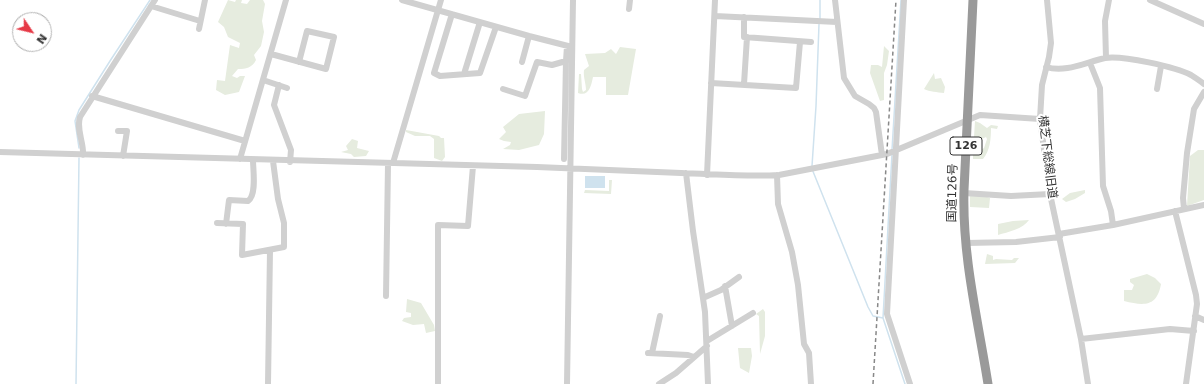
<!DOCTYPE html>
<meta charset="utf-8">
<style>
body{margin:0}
#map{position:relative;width:1204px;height:384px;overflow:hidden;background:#fff;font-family:"DejaVu Sans",sans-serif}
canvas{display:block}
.north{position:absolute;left:12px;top:12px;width:40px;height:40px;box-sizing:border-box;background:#fff;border:1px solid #adadad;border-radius:50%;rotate:125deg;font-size:11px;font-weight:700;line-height:16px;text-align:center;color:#333}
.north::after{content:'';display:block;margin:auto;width:14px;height:18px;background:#e63946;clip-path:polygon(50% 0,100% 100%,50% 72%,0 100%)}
</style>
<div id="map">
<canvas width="1204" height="384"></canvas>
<div class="north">N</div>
</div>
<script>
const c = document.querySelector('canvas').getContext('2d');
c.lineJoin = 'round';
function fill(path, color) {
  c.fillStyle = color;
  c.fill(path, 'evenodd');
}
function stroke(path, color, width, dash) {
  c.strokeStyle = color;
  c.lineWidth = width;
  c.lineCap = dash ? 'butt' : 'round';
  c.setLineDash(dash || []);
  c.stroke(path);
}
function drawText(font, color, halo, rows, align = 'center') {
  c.font = font + ' "DejaVu Sans","Noto Sans JP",sans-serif';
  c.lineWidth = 4;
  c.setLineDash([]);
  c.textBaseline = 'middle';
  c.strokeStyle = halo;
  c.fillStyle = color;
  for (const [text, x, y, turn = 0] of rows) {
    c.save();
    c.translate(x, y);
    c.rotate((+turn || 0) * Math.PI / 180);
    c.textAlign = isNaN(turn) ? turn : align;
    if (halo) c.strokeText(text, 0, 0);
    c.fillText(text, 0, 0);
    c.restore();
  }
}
fill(new Path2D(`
 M 228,0 L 235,2 L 236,0 L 242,0 L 241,3 L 247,4 L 250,0 L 263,0 L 265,4 L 262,21 L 264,32 L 261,46 L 254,55 L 256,60 C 252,68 246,69 238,69 L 232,76 L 237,78 L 240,76 L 245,76 L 239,92 L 225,95 L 216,90 L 217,80 L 225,81 L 230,45 L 239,48 L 240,43 L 228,37 L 224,27 L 218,22 Z
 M 884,46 L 889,51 L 887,65 L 884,73 L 884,100 L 880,101 L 870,73 L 871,65 L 878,65 L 882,67 Z
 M 620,47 L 636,49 L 628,95 L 606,95 L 606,77 L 593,77 C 591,86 589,97 578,93 L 579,74 L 581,74 L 582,89 L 583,92 L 586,90 C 586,83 583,77 584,70 L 589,66 L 585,54 L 605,53 L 611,49 L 616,54 Z
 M 934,73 L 935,79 L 941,78 L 945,87 L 944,93 C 937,92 930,92 924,89 Z
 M 545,111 L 544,134 L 539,145 L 519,150 L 503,149 L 510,145 L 511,142 L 504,141 L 499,139 L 506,132 L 503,127 L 519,114 Z
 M 975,121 L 980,123 L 987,128 L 991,125 L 998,126 L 997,129 L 991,128 C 991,139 990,151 983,159 L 973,159 L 973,147 L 981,150 L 984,148 L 987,139 L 986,137 L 982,139 L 974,137 Z
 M 406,130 L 439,136 L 441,138 L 444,138 L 445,157 L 442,161 L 434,158 L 434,139 L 430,136 L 415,136 L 406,132 Z
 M 352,139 L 358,141 L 357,148 L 369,151 L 366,156 L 354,157 L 351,154 L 341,152 L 348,150 L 346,146 Z
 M 1198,150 L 1204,150 L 1204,200 L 1187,206 L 1190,156 Z
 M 609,180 L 612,180 L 611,194 L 584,193 L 585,190 L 609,191 Z
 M 1085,190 L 1085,193 L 1075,199 L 1066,202 L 1062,199 L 1070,193 Z
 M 970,196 L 984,196 L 990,198 L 989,208 L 970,207 Z
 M 1029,220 C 1023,229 1008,232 998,235 L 998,224 L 1013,221 Z
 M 987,254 L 993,256 L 993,260 L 996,259 L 1012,260 L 1014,258 L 1019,258 L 1015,263 L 985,264 Z
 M 1147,274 L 1155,278 L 1161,284 C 1157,307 1144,306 1124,301 L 1124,290 L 1132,290 L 1134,285 L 1130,282 L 1130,279 Z
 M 407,299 L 421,303 L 434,325 L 435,331 L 426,333 L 424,324 L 413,325 L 402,321 L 404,318 L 411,317 L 411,313 L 406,312 Z
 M 763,309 L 765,312 L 765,336 L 760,354 L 759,316 L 756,314 Z
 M 738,348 L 751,348 L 752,356 L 749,373 L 740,368 Z`), '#e6ecdf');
fill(new Path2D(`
 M 585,176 L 605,176 L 605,188 L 585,188 Z`), '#cfe2ee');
stroke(new Path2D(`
 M 820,20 L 820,0
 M 79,148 L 75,121 L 79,110 L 110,61 L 150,0
 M 892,150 L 901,0
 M 892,154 L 883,318 L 905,384
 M 812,166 L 816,106 L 819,24
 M 812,169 L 868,307 L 873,316 L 883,318
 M 76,384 L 79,158`), '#cfe2ee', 1.5);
stroke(new Path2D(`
 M 402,0 L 529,36 L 572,47
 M 835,0 L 844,78 L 855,96 L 869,104 L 874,108 L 876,112 L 882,155
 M 904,0 L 887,314 L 910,384
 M 1047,0 L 1051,43 L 1049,57 L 1042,85 L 1040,119 L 1050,194 L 1081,339 L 1088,384
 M 1150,0 L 1204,24
 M 151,6 L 200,21
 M 629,9 L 630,0
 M 452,14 L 434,73 L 440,76 L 480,73 L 496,27
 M 715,16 L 837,22
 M 744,17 L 744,37 L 811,42
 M 199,29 L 205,0
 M 271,54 L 326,69 L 334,37 L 307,31 L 299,62
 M 1106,58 L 1105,21 L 1109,0
 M 522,62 L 529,36
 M 1090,63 L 1100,88 L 1103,186 L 1111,211 L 1113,225
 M 1046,67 C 1066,73 1086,62 1105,58 C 1122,55 1176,67 1191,75 C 1196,78 1200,81 1204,84
 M 464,74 L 480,22
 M 263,80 L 287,88
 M 711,83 L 796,88 L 800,42
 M 744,84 L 747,37
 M 279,85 L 274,105 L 291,150 L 290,162
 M 503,89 L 525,96 L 537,62 L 552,65 L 566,61
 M 1157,89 L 1161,66
 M 92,96 L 245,141
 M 118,131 L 127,131 L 123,156
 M 0,152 C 179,158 358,163 537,167 C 585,169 633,171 681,173 C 714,174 747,177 779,175 L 887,154 L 980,115 L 1040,119
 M 83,155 C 84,142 76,130 80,117 L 155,0
 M 240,159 L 286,0
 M 564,159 L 566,61 L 567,46
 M 393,163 L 441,0
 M 686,173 L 693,231 L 705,312 L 708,384
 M 707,175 L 715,0
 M 777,175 L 778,204 L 792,252 L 798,285 L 804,344 L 809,353 L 811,384
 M 964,193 L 1011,196 L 1050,194
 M 1184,209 L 1183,198 L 1187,153 L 1194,109 L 1204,92
 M 1175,211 L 1196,295 L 1197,304 L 1186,384
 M 217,223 L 243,224 L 242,255 L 284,247 L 284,223 L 278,199 L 273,161
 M 226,224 L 229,200 L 248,201 C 257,195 253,170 253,160
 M 1059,234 L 1113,225 L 1204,205
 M 966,243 L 1016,242 L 1060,237
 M 725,286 L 732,326
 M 386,296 L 388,164
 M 703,298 L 721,290 L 739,277
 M 1195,316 L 1204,320
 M 1081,339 L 1170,329 L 1194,331
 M 707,341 L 753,313
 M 648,353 L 688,355 L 694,357
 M 652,353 L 660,316
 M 268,384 L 270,250
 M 438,384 L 438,225 L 468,226 L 473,166
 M 567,384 L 573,0
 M 659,384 L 676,373 L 707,346`), '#d0d0d0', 6);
stroke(new Path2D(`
 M 973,0 L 964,190 C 962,256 978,320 988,384`), '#9a9a9a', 9);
stroke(new Path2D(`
 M 873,384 L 896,0`), '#888', 1.5, [4, 3]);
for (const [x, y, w] of [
 [966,146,32]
]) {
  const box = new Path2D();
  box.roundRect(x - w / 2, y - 9, w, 18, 3);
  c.fillStyle = '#fff';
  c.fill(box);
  stroke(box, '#333', 1);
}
drawText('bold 11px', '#333', null, [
 ["126",966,146]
]);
drawText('12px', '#333', '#fff', [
 ["横芝下総線旧道",1047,157,83],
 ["国道126号",953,193,-89]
]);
</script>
